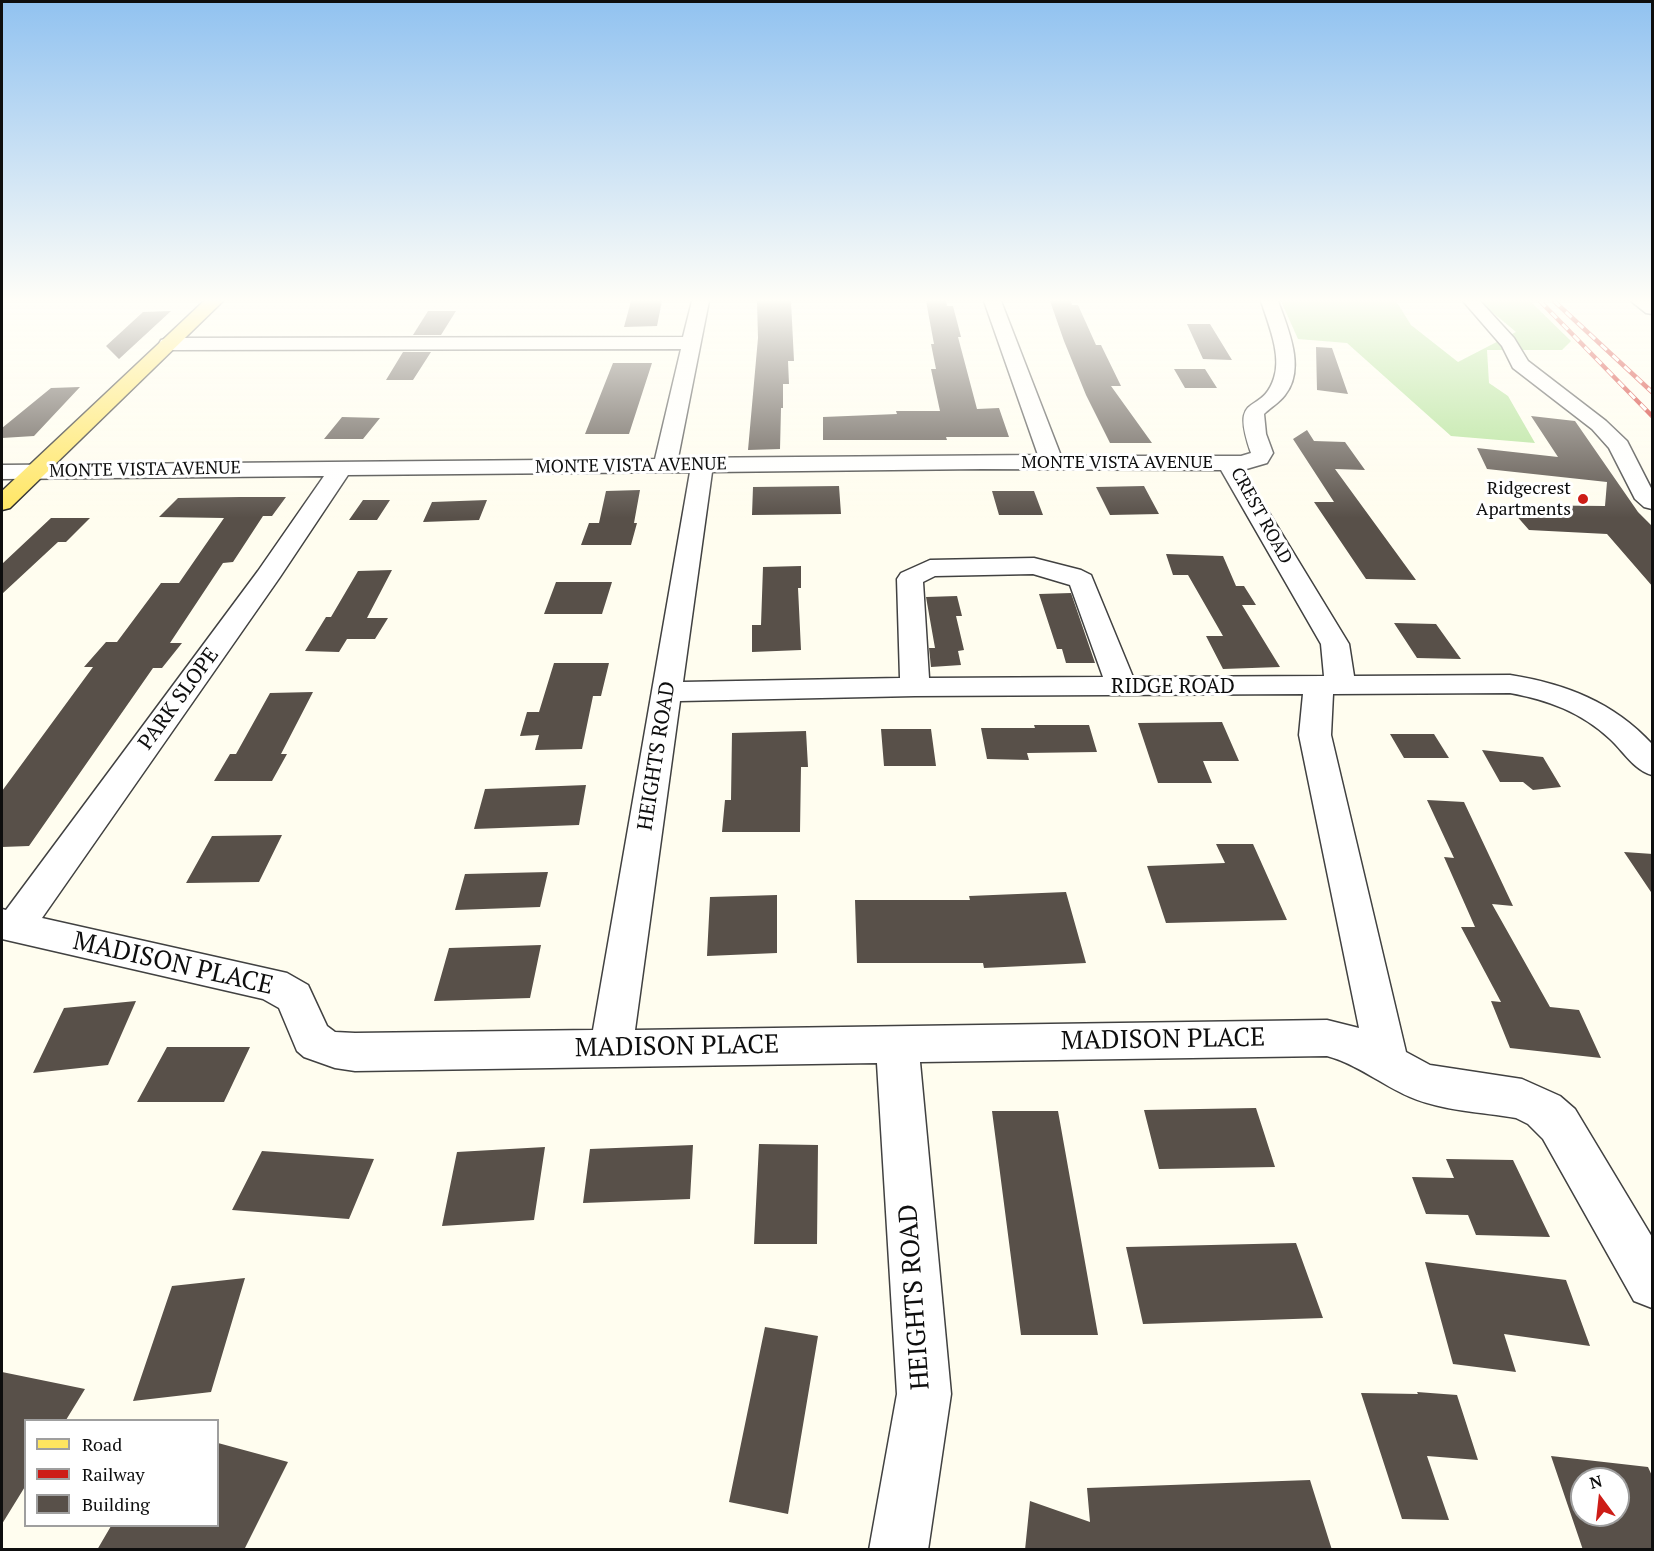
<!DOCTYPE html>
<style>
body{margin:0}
#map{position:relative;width:1654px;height:1551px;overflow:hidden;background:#fffdef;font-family:"PT Serif",serif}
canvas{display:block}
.frame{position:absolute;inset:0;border:3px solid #0e0e0e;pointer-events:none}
.legend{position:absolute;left:24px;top:1419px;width:195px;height:108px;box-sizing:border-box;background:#fff;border:2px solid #9f9f9f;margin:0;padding:8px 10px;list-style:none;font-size:18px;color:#0e0e0e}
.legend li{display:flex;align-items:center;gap:12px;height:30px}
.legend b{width:30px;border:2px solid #9f9f9f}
.north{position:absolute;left:1570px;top:1467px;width:60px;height:60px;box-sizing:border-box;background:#fff;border:2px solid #9f9f9f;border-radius:50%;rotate:345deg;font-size:16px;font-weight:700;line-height:24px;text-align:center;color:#0e0e0e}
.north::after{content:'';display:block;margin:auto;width:21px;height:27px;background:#cd1d17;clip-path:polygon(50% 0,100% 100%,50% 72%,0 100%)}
</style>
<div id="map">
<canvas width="1654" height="1551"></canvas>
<div class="frame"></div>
<ul class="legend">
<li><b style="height:8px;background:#ffe55f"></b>Road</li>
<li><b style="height:8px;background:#cd1d17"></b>Railway</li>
<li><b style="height:16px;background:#585049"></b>Building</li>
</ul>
<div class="north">N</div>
</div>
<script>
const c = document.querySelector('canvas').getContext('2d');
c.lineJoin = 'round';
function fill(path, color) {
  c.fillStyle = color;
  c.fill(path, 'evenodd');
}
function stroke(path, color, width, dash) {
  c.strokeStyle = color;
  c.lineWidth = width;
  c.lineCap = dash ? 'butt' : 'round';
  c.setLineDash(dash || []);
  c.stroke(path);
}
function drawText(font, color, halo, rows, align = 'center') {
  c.font = font + ' "PT Serif",serif';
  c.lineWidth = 6;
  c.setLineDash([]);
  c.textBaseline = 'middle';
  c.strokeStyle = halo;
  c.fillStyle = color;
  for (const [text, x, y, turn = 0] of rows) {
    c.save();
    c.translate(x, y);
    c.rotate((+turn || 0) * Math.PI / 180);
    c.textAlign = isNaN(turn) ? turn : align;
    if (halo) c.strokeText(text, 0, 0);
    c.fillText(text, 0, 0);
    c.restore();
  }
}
fill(new Path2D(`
 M 1281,301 L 1396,301 L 1411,325 L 1458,362 L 1516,332 L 1479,301 L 1530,301 L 1571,341 L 1562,350 L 1487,350 L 1489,383 L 1508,396 L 1535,443 L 1451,436 L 1347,343 L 1298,339 Z`), '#afe192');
fill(new Path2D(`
 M 631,301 L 662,301 L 657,326 L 624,327 Z
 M 757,301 L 791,301 L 794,361 L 788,361 L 789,384 L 783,384 L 783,408 L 781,408 L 780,449 L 748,450 L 758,338 Z
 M 926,301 L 946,301 L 947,306 L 953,306 L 961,337 L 958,337 L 977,409 L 999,408 L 1009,437 L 946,437 L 947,440 L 823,440 L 823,417 L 897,414 L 896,411 L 940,411 L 931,369 L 936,369 L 931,344 L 934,344 Z
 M 1050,301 L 1071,301 L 1072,305 L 1078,305 L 1096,345 L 1101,345 L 1121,386 L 1111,386 L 1152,443 L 1110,443 L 1086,395 L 1064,341 Z
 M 171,311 L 119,359 L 106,346 L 143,312 Z
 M 428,311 L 456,311 L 441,335 L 413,335 Z
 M 1187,324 L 1210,324 L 1232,360 L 1203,359 Z
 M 1316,347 L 1332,348 L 1348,394 L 1317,390 Z
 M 403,352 L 431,352 L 413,380 L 386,380 Z
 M 613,363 L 652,363 L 629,434 L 585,434 Z
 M 1174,369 L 1205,369 L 1217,388 L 1185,388 Z
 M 80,387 L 34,436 L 2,438 L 2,428 L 51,388 Z
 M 1531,416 L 1575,421 L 1638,512 L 1653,527 L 1653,587 L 1607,534 L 1529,530 L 1507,505 L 1605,506 L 1607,482 L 1487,469 L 1477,448 L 1558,457 Z
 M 342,417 L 380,418 L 363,439 L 324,439 Z
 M 1307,430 L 1314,441 L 1345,442 L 1365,470 L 1335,469 L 1416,580 L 1366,579 L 1314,502 L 1334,502 L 1293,439 Z
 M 839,486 L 841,514 L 752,515 L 753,487 Z
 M 1144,486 L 1159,514 L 1110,515 L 1096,487 Z
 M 640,490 L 634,523 L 637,523 L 631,545 L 581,545 L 589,523 L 599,523 L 606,491 Z
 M 992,491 L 1034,491 L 1043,515 L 999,515 Z
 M 240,497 L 286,497 L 272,516 L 263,516 L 233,562 L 223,563 L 170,643 L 182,643 L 162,668 L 153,668 L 29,846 L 2,847 L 2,791 L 93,667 L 84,667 L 106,642 L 117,642 L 161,583 L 179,583 L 224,518 L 159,517 L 178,498 Z
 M 363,500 L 390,500 L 377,520 L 349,520 Z
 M 487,500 L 479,520 L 423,522 L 432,502 Z
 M 51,518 L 90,518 L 66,542 L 58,542 L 2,594 L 2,564 Z
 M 1166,554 L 1223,556 L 1236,586 L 1244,586 L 1256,605 L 1242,605 L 1280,667 L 1223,669 L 1206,636 L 1223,636 L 1188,575 L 1173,575 Z
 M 801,566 L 801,588 L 798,588 L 801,650 L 752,652 L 752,625 L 761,625 L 763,567 Z
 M 392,570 L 367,618 L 388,618 L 375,639 L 347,639 L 339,652 L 305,651 L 326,617 L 331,617 L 358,571 Z
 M 556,582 L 612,582 L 602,614 L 544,614 Z
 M 1071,593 L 1095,663 L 1066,663 L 1062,649 L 1057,649 L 1039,594 Z
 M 957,596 L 962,616 L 956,616 L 964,650 L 958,651 L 961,665 L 931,667 L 929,648 L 935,648 L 926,597 Z
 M 1394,623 L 1436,624 L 1461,659 L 1417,658 Z
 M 554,663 L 609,663 L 601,696 L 593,696 L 582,749 L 535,750 L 539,735 L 520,736 L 527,712 L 539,712 Z
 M 313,692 L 281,754 L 287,754 L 272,781 L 214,781 L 230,754 L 236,754 L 270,693 Z
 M 1222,722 L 1239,761 L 1203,761 L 1212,783 L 1158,783 L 1138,723 Z
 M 1034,725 L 1089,725 L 1097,752 L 1027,753 L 1029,760 L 987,759 L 981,728 L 1035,728 Z
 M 881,729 L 931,729 L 936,766 L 884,766 Z
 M 806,731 L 808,767 L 801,767 L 800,832 L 722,832 L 725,800 L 731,800 L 732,733 Z
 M 1390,734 L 1434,734 L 1449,758 L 1404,758 Z
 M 1482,750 L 1543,757 L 1561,787 L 1533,790 L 1523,782 L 1500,782 Z
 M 586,785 L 579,825 L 474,829 L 485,789 Z
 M 1427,800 L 1464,802 L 1513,906 L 1492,904 L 1550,1007 L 1579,1010 L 1601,1058 L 1510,1048 L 1491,1001 L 1501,1002 L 1461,927 L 1475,927 L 1444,857 L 1454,858 Z
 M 282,835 L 259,882 L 186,883 L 212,836 Z
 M 1216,844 L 1253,844 L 1287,920 L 1166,923 L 1147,866 L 1225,863 Z
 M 1624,852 L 1653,854 L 1653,895 Z
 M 548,872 L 540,907 L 455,910 L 465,874 Z
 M 1066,892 L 1086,963 L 984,968 L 983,963 L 857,963 L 855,900 L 970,900 L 969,896 Z
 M 777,895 L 777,953 L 707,956 L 710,897 Z
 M 541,945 L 530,998 L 434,1001 L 449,948 Z
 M 136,1001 L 108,1065 L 33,1073 L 64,1008 Z
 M 167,1047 L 250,1047 L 224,1102 L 137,1102 Z
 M 1256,1108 L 1275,1167 L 1159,1169 L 1144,1110 Z
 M 992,1111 L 1058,1111 L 1098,1335 L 1021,1335 Z
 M 759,1144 L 818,1145 L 817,1244 L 754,1244 Z
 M 693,1145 L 690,1199 L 583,1203 L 590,1149 Z
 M 545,1147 L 534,1220 L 442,1226 L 457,1152 Z
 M 262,1151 L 374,1159 L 349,1219 L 232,1210 Z
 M 1446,1159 L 1513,1160 L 1550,1237 L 1476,1235 L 1468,1215 L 1426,1214 L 1412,1177 L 1454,1178 Z
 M 1296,1243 L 1323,1318 L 1143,1324 L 1126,1247 Z
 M 1425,1262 L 1566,1280 L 1590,1346 L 1504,1334 L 1516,1372 L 1453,1364 Z
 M 245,1278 L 211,1392 L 133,1401 L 172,1286 Z
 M 765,1327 L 818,1336 L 788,1514 L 729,1502 Z
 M 2,1372 L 85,1389 L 66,1420 L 26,1420 L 26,1485 L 2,1524 Z
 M 1417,1392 L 1457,1395 L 1478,1460 L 1427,1456 L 1449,1520 L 1402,1519 L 1361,1393 L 1418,1394 Z
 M 218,1443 L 288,1462 L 244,1550 L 97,1550 L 111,1526 L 218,1526 Z
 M 1551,1456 L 1648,1467 L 1653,1478 L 1653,1550 L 1583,1550 ZM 1582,1479 L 1618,1479 L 1618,1515 L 1582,1515 Z
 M 1310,1480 L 1332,1550 L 1025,1550 L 1030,1501 L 1090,1522 L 1087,1488 Z`), '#585049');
const minor = new Path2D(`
 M 692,301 L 709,301 L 678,458 L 1038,455 L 984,301 L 1001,301 L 1061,456 L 1241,456 L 1251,453 C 1229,389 1262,417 1274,378 C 1282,355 1268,323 1261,301 L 1278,301 C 1288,329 1306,369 1285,395 C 1279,403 1271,407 1264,414 L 1266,434 L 1273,453 L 1267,463 L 1243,470 L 1349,644 L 1354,676 L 1510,675 C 1566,684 1613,702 1652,744 L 1652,775 C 1634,770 1624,752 1610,739 C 1581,712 1548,700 1510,693 L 1333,694 L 1331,735 L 1406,1052 L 1430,1065 L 1522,1079 L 1560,1096 L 1575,1109 L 1652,1237 L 1652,1308 L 1634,1301 L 1543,1139 L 1528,1124 L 1516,1118 C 1482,1112 1442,1111 1410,1097 C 1382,1085 1357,1064 1327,1056 L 920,1062 L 951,1394 L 928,1550 L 869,1550 L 897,1394 L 877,1063 L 355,1071 L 335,1068 L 304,1057 L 297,1051 L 279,1008 L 263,999 L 2,939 L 2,909 L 6,910 L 258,571 L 324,476 L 2,479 L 2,465 L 655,459 L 681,349 L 168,350 L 161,348 L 159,344 L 161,340 L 168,338 L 683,337 ZM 982,469 L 1221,470 L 1321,644 L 1324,676 L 1133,677 L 1091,575 L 1081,570 L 1034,558 L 930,560 L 901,573 L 897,579 L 900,678 L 683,682 L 712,472 ZM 690,472 L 593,1030 L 355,1033 L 335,1032 L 327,1026 L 308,985 L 287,973 L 42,918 L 280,577 L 348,475 ZM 1033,574 L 1070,585 L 1103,677 L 929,678 L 923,582 L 935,576 ZM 1303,694 L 1299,735 L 1359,1028 L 1327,1020 L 635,1030 L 680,701 L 915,696 Z
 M 1463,301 L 1480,301 L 1514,338 L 1528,361 L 1606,421 L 1627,441 L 1652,490 L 1652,509 L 1644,507 L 1635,499 L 1609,448 L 1592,429 L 1513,368 L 1502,346 Z
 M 1631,301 L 1651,301 L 1652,314 L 1646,313 Z`);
const major = new Path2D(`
 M 204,301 L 223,301 L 10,508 L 2,510 L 2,491 Z`);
stroke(minor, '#414141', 3);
stroke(major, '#1f1f1f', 3);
fill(minor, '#fff');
fill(major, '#ffe55f');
const rail = new Path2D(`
 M 1540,301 L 1652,416
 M 1554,301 L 1652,392`);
stroke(rail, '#cd1d17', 4.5);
stroke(rail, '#fff', 3, [8]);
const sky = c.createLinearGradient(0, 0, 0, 518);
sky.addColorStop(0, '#91c2f0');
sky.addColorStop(0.58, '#fffef8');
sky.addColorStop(1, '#fffef800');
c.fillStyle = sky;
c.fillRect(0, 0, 1654, 518);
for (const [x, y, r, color] of [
 [1583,499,6,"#cd1d17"]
]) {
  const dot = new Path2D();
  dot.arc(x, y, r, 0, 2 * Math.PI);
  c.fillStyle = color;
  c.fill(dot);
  stroke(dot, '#fff', 2);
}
drawText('18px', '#0e0e0e', '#fff', [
 ["MONTE VISTA AVENUE",1117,463],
 ["MONTE VISTA AVENUE",631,466,-1],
 ["MONTE VISTA AVENUE",145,470,-1],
 ["CREST ROAD",1261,516,61]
]);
drawText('18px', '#0e0e0e', '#fff', [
 ["Ridgecrest",1571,489],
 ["Apartments",1571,510]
], 'right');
drawText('21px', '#0e0e0e', '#fff', [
 ["RIDGE ROAD",1173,687],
 ["PARK SLOPE",179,699,-54],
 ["HEIGHTS ROAD",657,756,-81]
]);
drawText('26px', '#0e0e0e', '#fff', [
 ["MADISON PLACE",173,964,13],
 ["MADISON PLACE",1163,1040,-1],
 ["MADISON PLACE",677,1047,-1],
 ["HEIGHTS ROAD",915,1297,-94]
]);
</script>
